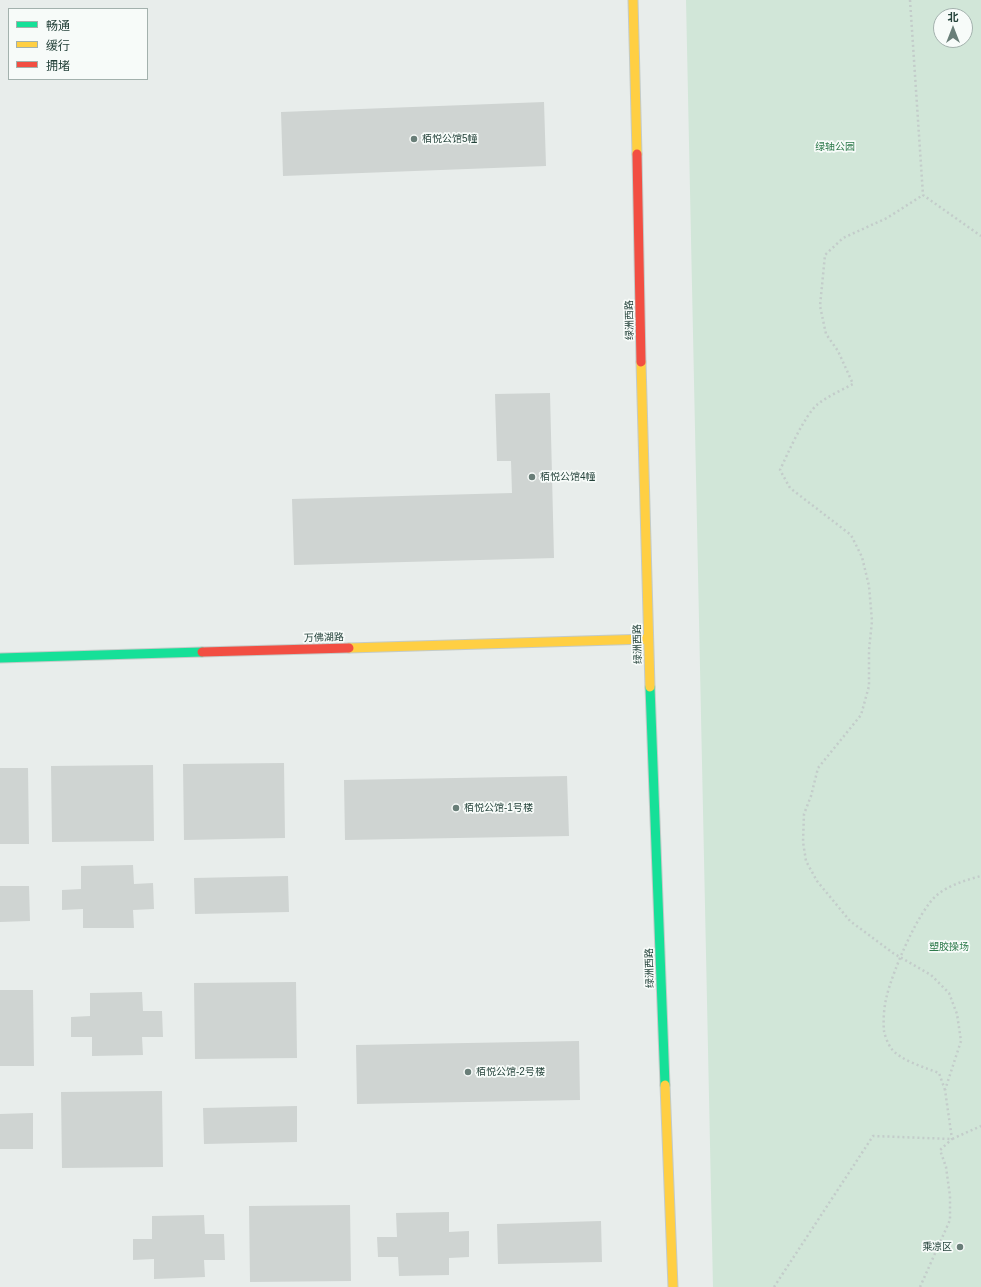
<!DOCTYPE html>
<meta charset="utf-8">
<style>
body{margin:0}
#map{position:relative;width:981px;height:1287px;overflow:hidden;background:#e8edeb;font-family:Arial,"Noto Sans SC",sans-serif}
canvas{display:block}
.legend{position:absolute;left:8px;top:8px;width:140px;height:72px;box-sizing:border-box;background:#f7fbf9;border:1px solid #a3b1ad;margin:0;padding:5px 7px;list-style:none;font-size:12px;color:#24423a}
.legend li{display:flex;align-items:center;gap:8px;height:20px}
.legend b{width:20px;border:1px solid #a3b1ad}
.north{position:absolute;left:933px;top:8px;width:40px;height:40px;box-sizing:border-box;background:#f7fbf9;border:1px solid #a3b1ad;border-radius:50%;rotate:0deg;font-size:11px;font-weight:700;line-height:16px;text-align:center;color:#24423a}
.north::after{content:'';display:block;margin:auto;width:14px;height:18px;background:#697e78;clip-path:polygon(50% 0,100% 100%,50% 72%,0 100%)}
</style>
<div id="map">
<canvas width="981" height="1287"></canvas>
<ul class="legend">
<li><b style="height:5px;background:#16e098"></b>畅通</li>
<li><b style="height:5px;background:#ffcf43"></b>缓行</li>
<li><b style="height:5px;background:#f24e42"></b>拥堵</li>
</ul>
<div class="north">北</div>
</div>
<script>
const c = document.querySelector('canvas').getContext('2d');
c.lineJoin = 'round';
function fill(path, color) {
  c.fillStyle = color;
  c.fill(path, 'evenodd');
}
function stroke(path, color, width, dash) {
  c.strokeStyle = color;
  c.lineWidth = width;
  c.lineCap = dash ? 'butt' : 'round';
  c.setLineDash(dash || []);
  c.stroke(path);
}
function drawText(font, color, halo, rows, align = 'center') {
  c.font = font + ' Arial,"Noto Sans SC",sans-serif';
  c.lineWidth = 3.5;
  c.setLineDash([]);
  c.textBaseline = 'middle';
  c.strokeStyle = halo;
  c.fillStyle = color;
  for (const [text, x, y, turn = 0] of rows) {
    c.save();
    c.translate(x, y);
    c.rotate((+turn || 0) * Math.PI / 180);
    c.textAlign = isNaN(turn) ? turn : align;
    if (halo) c.strokeText(text, 0, 0);
    c.fillText(text, 0, 0);
    c.restore();
  }
}
fill(new Path2D(`
 M 686,0 L 981,0 L 981,1287 L 713,1287 ZM 941,16 L 965,16 L 965,40 L 941,40 Z`), '#d1e6d8');
fill(new Path2D(`
 M 544,102 L 546,166 L 283,176 L 281,112 Z
 M 550,393 L 554,558 L 294,565 L 292,499 L 512,493 L 511,461 L 497,461 L 495,394 Z
 M 284,763 L 285,838 L 184,840 L 183,764 Z
 M 153,765 L 154,841 L 52,842 L 51,766 Z
 M 0,768 L 28,768 L 29,844 L 0,844 Z
 M 567,776 L 569,836 L 345,840 L 344,780 Z
 M 133,865 L 134,884 L 153,883 L 154,909 L 133,910 L 134,928 L 83,928 L 83,909 L 62,910 L 62,890 L 81,889 L 81,866 Z
 M 288,876 L 289,912 L 195,914 L 194,878 Z
 M 0,886 L 29,886 L 30,921 L 0,922 Z
 M 296,982 L 297,1058 L 195,1059 L 194,983 Z
 M 0,990 L 33,990 L 34,1066 L 0,1066 Z
 M 142,992 L 143,1011 L 162,1011 L 163,1037 L 142,1037 L 143,1055 L 92,1056 L 92,1037 L 71,1037 L 71,1017 L 90,1016 L 90,993 Z
 M 579,1041 L 580,1100 L 357,1104 L 356,1045 Z
 M 162,1091 L 163,1167 L 62,1168 L 61,1092 Z
 M 297,1106 L 297,1142 L 204,1144 L 203,1108 Z
 M 33,1113 L 33,1149 L 0,1149 L 0,1114 Z
 M 350,1205 L 351,1281 L 250,1282 L 249,1206 Z
 M 449,1212 L 449,1232 L 469,1231 L 469,1257 L 449,1258 L 449,1275 L 399,1276 L 398,1257 L 378,1257 L 377,1237 L 397,1237 L 396,1213 Z
 M 204,1215 L 205,1234 L 224,1234 L 225,1260 L 204,1260 L 205,1277 L 154,1279 L 154,1259 L 133,1260 L 133,1239 L 152,1239 L 152,1216 Z
 M 601,1221 L 602,1262 L 498,1264 L 497,1224 Z`), '#cfd4d2');
const fast = new Path2D(`
 M 0,658 L 202,652
 M 650,687 L 665,1085`);
const slow = new Path2D(`
 M 633,0 L 637,154
 M 641,362 L 650,687
 M 349,648 L 648,639
 M 665,1085 L 673,1287`);
const jam = new Path2D(`
 M 637,154 L 641,362
 M 202,652 L 349,648`);
stroke(fast, '#c3cbc8', 11);
stroke(slow, '#c3cbc8', 11);
stroke(jam, '#c3cbc8', 11);
stroke(new Path2D(`
 M 910,0 L 923,195 L 981,236
 M 945,1090 L 939,1073 C 926,1068 899,1060 891,1048 C 888,1044 885,1036 884,1031 C 883,1020 884,1006 887,995 C 893,971 918,911 937,895 C 949,885 966,880 981,876
 M 774,1287 L 873,1136 L 952,1139 L 981,1126
 M 920,1287 L 950,1220 L 950,1196 L 946,1167 L 940,1150 L 952,1139 L 945,1090 L 961,1041 L 957,1014 L 949,993 L 931,975 L 893,953 L 850,921 L 817,881 L 806,861 L 803,842 L 804,814 L 811,796 L 818,768 L 861,715 L 869,686 L 869,650 L 872,621 L 869,586 L 862,557 L 851,535 L 790,488 L 780,470 C 787,455 805,414 818,404 C 828,396 842,390 853,384 L 838,351 L 826,334 L 820,306 L 825,255 L 843,238 L 887,218 L 923,195`), '#c3ccca', 2.5, [2, 3]);
stroke(fast, '#16e098', 9);
stroke(slow, '#ffcf43', 9);
stroke(jam, '#f24e42', 9);
for (const [x, y, r, color] of [
 [414,139,4,"#697e78"],
 [532,477,4,"#697e78"],
 [456,808,4,"#697e78"],
 [468,1072,4,"#697e78"],
 [960,1247,4,"#697e78"]
]) {
  const dot = new Path2D();
  dot.arc(x, y, r, 0, 2 * Math.PI);
  c.fillStyle = color;
  c.fill(dot);
  stroke(dot, '#f7fbf9', 1.5);
}
drawText('10px', '#24423a', '#f7fbf9', [
 ["栢悦公馆5幢",422,139],
 ["栢悦公馆4幢",540,477],
 ["栢悦公馆-1号楼",464,808],
 ["栢悦公馆-2号楼",476,1072],
 ["乘凉区",952,1247,"right"]
], 'left');
drawText('10px', '#2d7a4b', '#f7fbf9', [
 ["绿轴公园",835,147],
 ["塑胶操场",949,947]
]);
drawText('10px', '#24423a', '#f7fbf9', [
 ["绿洲西路",630,320,-91],
 ["万佛湖路",324,638,-2],
 ["绿洲西路",638,644,-92],
 ["绿洲西路",650,968,-92]
]);
</script>
